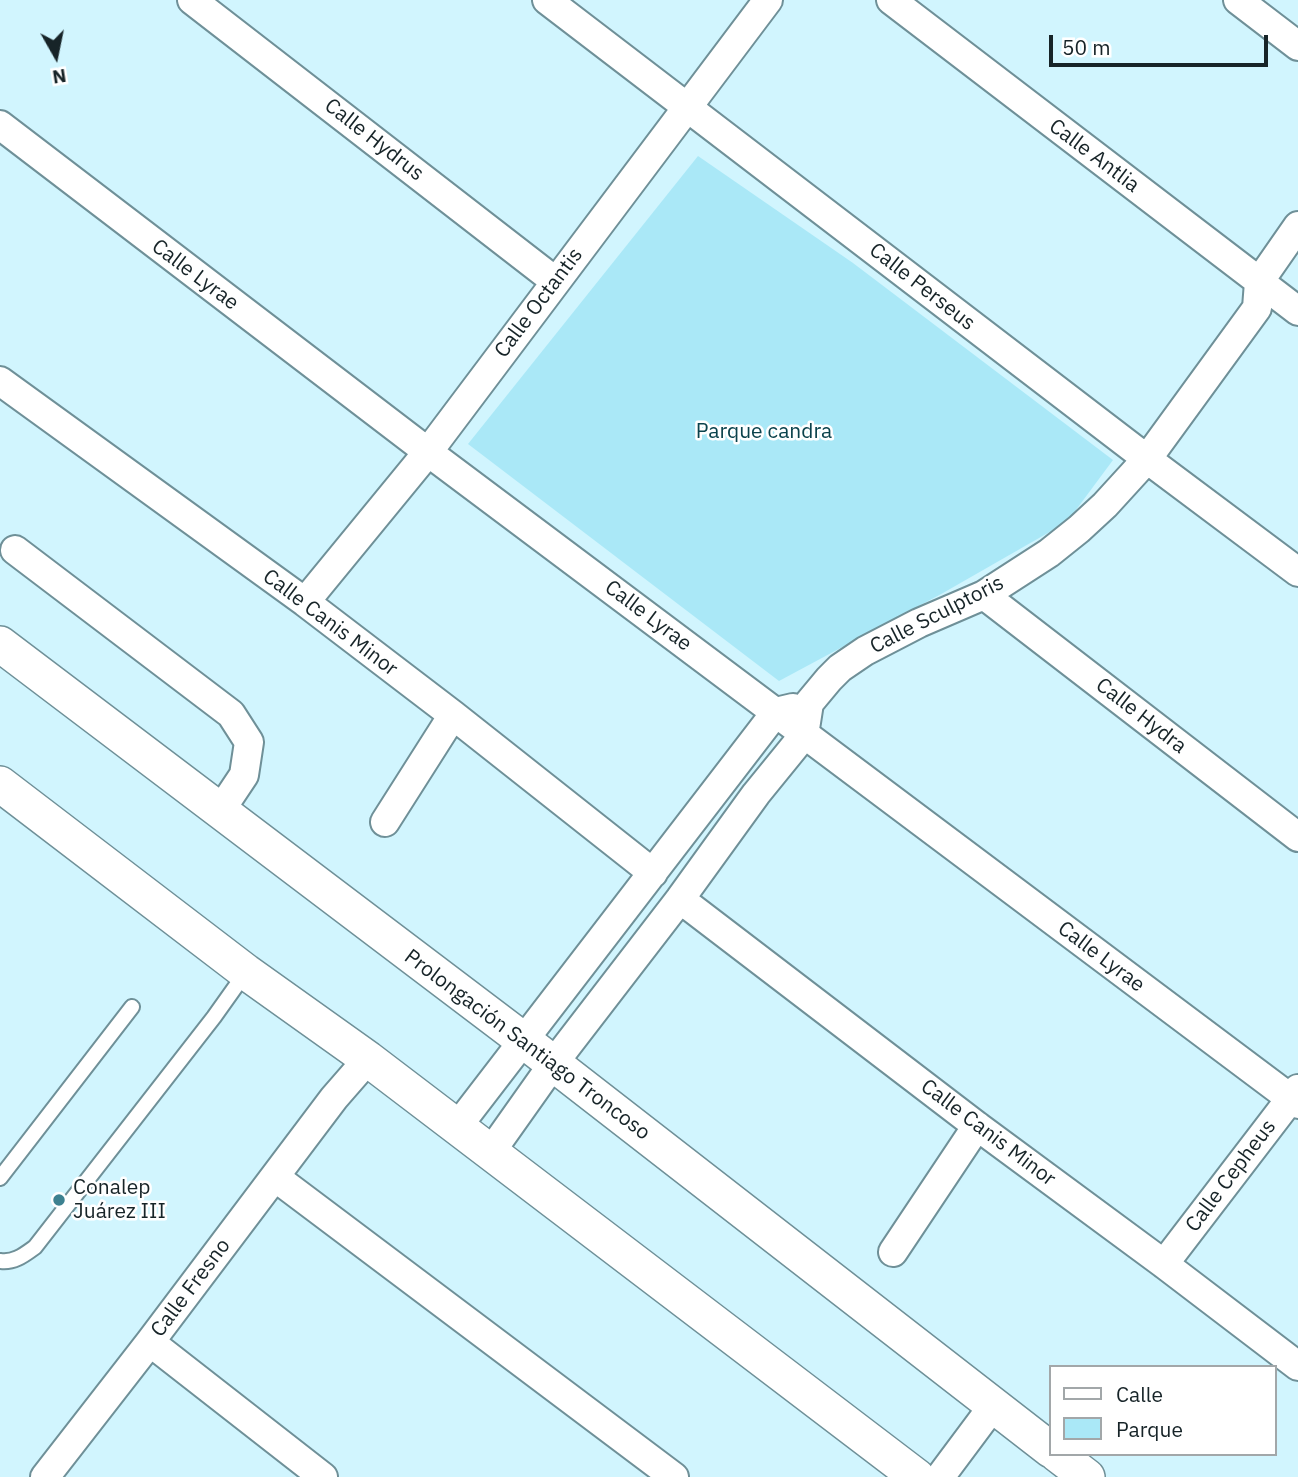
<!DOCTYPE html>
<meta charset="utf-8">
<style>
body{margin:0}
#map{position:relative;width:1298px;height:1477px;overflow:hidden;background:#d1f5fe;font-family:"IBM Plex Sans",sans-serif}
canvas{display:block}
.legend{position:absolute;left:1049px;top:1365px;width:228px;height:91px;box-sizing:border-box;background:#fff;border:2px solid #a2a7a9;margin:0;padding:9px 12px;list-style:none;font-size:21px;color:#172428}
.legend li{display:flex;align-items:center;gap:14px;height:35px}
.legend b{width:35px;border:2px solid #a2a7a9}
.north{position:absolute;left:21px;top:21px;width:70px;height:70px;-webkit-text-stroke:5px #fff;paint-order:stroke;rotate:171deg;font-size:19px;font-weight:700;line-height:28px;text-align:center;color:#172428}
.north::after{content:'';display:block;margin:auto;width:24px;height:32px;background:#172428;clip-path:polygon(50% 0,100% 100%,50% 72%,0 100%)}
.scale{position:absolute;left:1049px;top:35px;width:219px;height:32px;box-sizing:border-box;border:4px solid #172428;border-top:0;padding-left:9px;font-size:21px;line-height:24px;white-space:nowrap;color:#172428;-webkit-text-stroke:5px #fff;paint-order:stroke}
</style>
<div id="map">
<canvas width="1298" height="1477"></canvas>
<ul class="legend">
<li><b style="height:9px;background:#fff"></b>Calle</li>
<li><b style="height:19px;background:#aae8f7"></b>Parque</li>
</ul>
<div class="north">N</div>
<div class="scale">50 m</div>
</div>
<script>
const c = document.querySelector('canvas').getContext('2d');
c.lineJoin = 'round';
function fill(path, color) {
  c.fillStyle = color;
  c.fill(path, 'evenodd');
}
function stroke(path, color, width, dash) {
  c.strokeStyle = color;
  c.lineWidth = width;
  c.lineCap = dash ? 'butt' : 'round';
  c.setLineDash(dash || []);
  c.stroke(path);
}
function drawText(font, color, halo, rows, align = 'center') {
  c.font = font + ' "IBM Plex Sans",sans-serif';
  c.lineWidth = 5;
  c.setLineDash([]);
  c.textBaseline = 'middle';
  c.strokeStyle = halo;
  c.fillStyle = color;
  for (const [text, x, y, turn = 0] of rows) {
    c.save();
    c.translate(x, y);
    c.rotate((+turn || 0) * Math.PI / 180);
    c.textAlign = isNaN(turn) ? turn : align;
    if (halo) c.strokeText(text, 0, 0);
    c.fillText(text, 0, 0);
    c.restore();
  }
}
fill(new Path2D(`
 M 698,156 L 853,263 L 1113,460 L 1067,522 L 943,593 L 779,681 L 468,444 Z`), '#aae8f7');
const service = new Path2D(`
 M 0,1178 L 132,1007
 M 0,1261 C 14,1263 24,1255 35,1247 L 214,1017 L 246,972`);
const minor = new Path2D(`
 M 192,0 L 555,281
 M 547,0 L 1147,459 L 1298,572
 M 891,0 L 1298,311
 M 1238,0 L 1298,46
 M 0,125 L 428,452 L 1298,1104
 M 0,381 L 305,602 L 453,715 L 653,873
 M 15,550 L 231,714 L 249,742 L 244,775 L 220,811
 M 984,595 L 1298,837
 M 305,602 L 428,452 L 768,0
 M 385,822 L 453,715
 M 680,899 L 977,1126 L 1164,1264 L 1298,1366
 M 457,1127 L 776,712 L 793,708
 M 490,1153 L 553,1064 L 680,899 L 756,794 L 804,735 L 809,703 L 829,679 L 840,668 L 865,651 L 919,623 L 984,595 L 1049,553 L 1079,529 L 1105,505 L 1147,459 L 1257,308 L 1259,282 L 1298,226
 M 275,1177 L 674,1477
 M 893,1252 L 977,1126
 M 1164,1264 L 1298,1089
 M 150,1342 L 323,1477
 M 45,1477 L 150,1342 L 334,1098 L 368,1059
 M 940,1477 L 993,1406`);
const tertiary = new Path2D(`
 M 0,644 L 523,1040 L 1051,1450
 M 0,784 L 246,972 L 368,1059 L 917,1477
 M 1057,1454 L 1087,1477`);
stroke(service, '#6f9098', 18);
stroke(minor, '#6f9098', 32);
stroke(tertiary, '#6f9098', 38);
stroke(service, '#fff', 14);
stroke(minor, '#fff', 28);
stroke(tertiary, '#fff', 35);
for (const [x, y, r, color] of [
 [59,1200,7,"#3d8190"]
]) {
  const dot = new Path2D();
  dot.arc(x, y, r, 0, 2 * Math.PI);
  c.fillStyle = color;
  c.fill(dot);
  stroke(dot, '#fff', 2.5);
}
drawText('21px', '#172428', '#fff', [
 ["Calle Hydrus",374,140,38],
 ["Calle Antlia",1094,156,37],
 ["Calle Lyrae",195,275,37],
 ["Calle Perseus",922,287,38],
 ["Calle Octantis",539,303,-53],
 ["Calle Sculptoris",937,615,-27],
 ["Calle Lyrae",648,616,37],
 ["Calle Canis Minor",330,623,37],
 ["Calle Hydra",1141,716,38],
 ["Calle Lyrae",1101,957,37],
 ["Prolongación Santiago Troncoso",527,1045,37],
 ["Calle Canis Minor",988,1133,37],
 ["Calle Cepheus",1231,1176,-53],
 ["Calle Fresno",191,1288,-53]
]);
drawText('21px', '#0a424c', '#fff', [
 ["Parque candra",764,432]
]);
drawText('21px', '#172428', '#fff', [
 ["Conalep",73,1188],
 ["Juárez III",73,1212]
], 'left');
</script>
